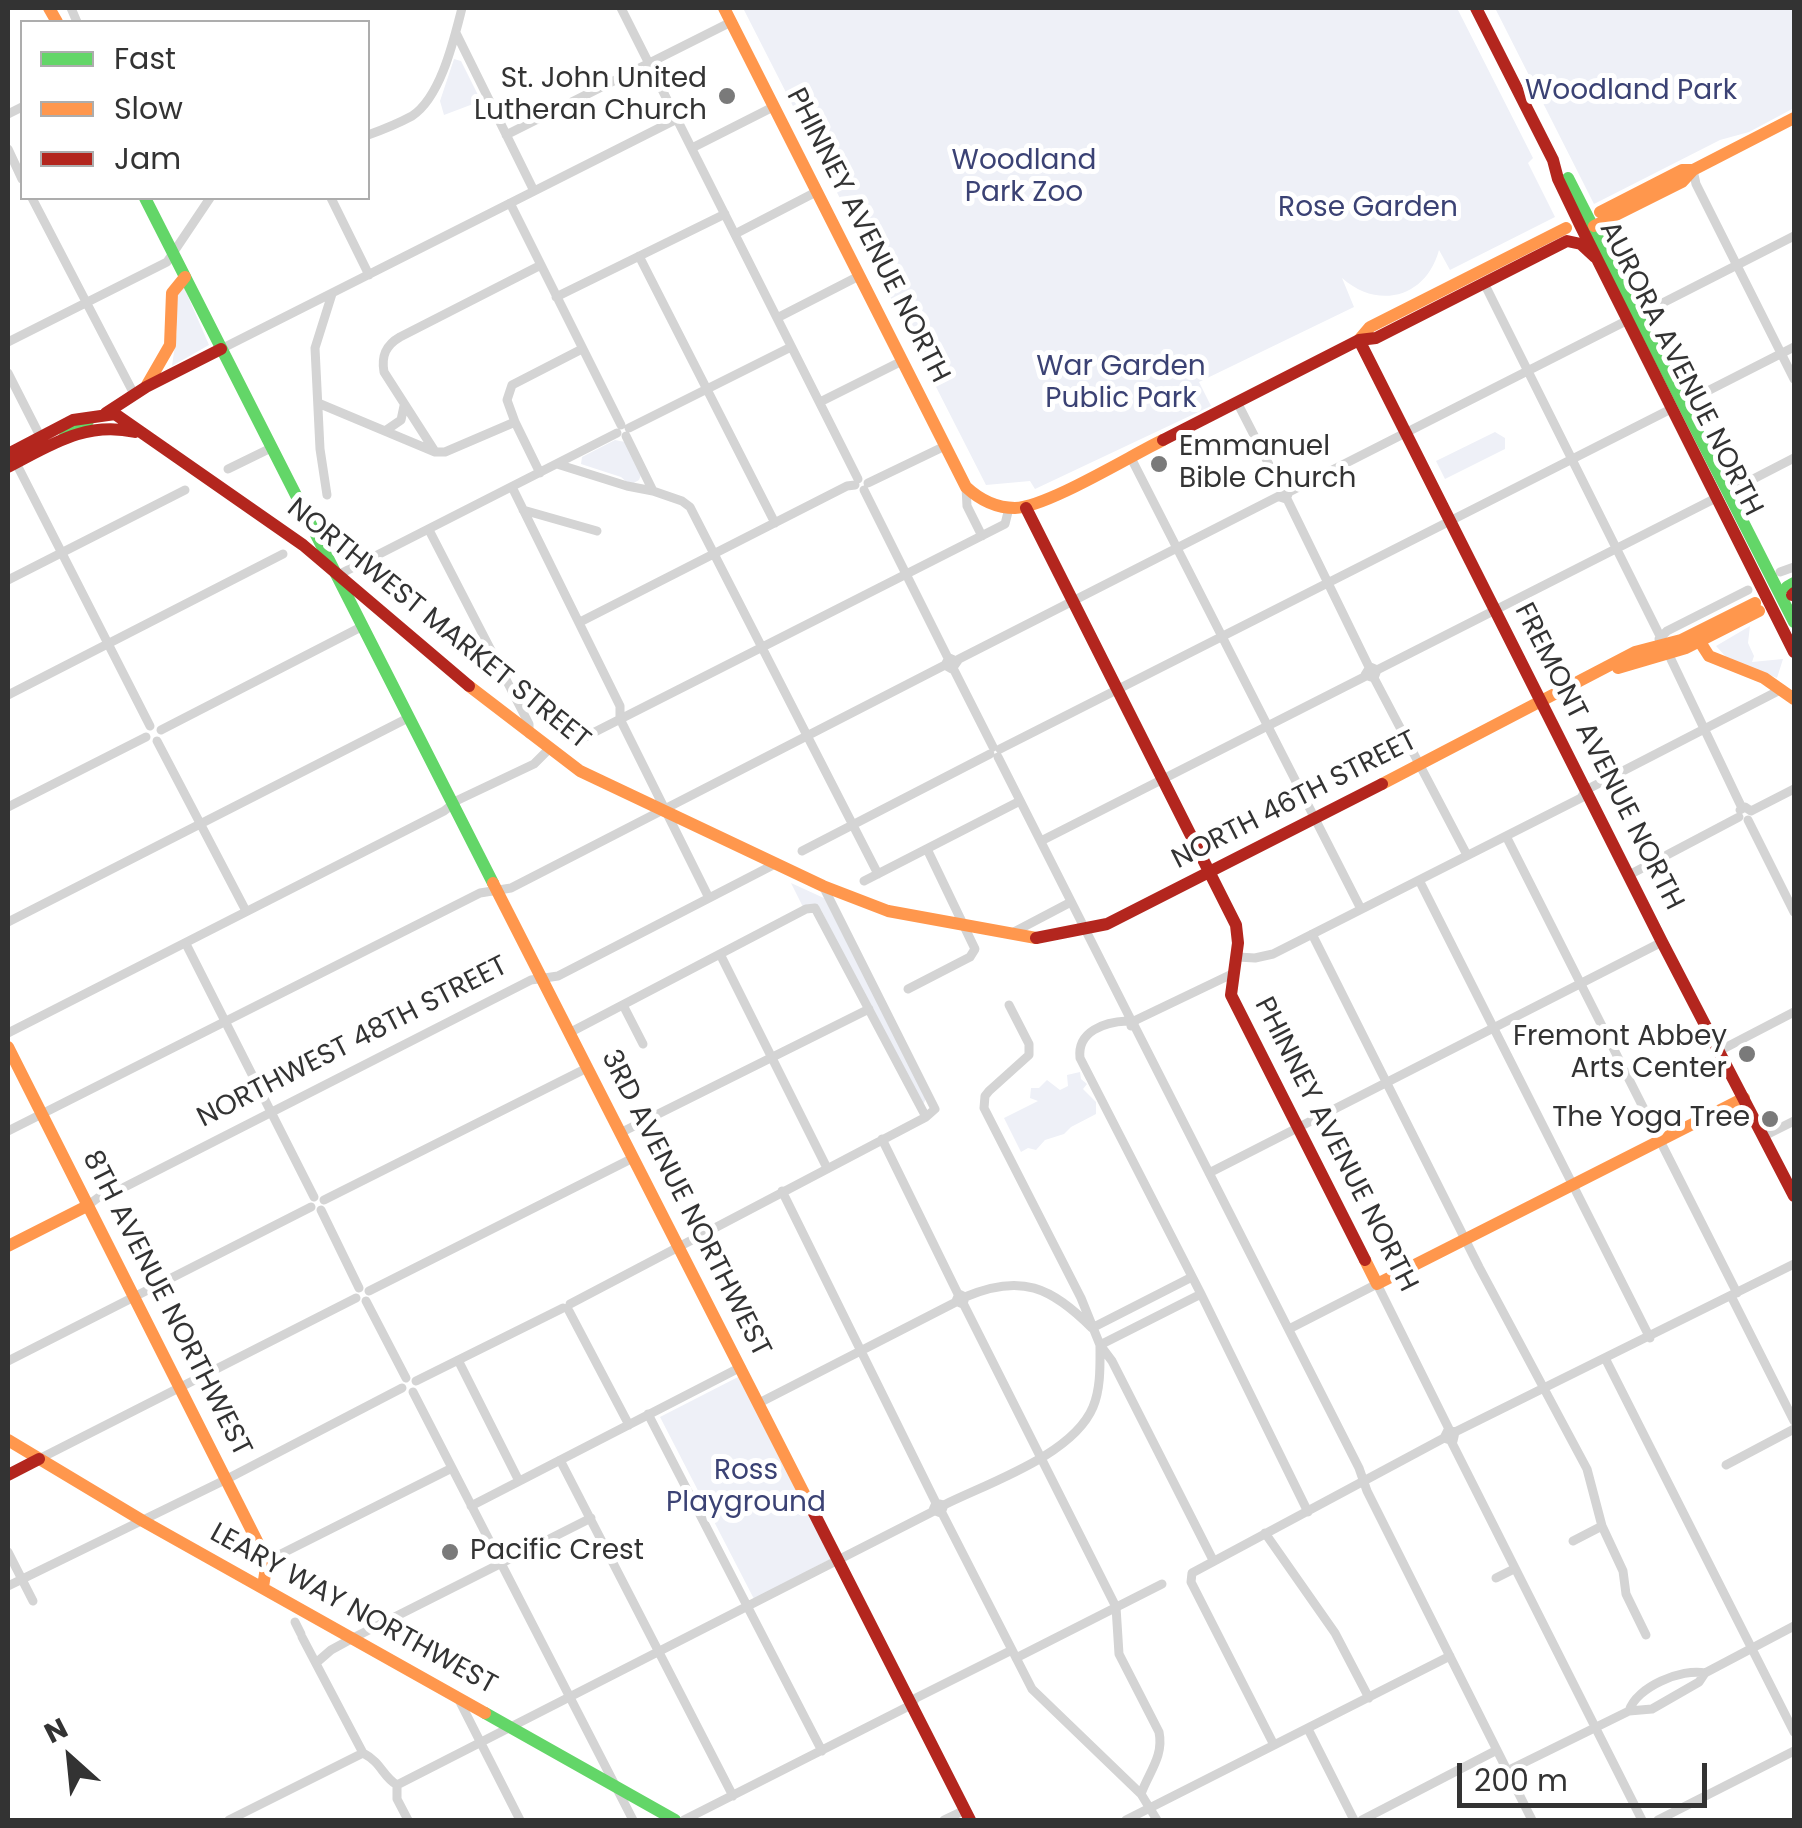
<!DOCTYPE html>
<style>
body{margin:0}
#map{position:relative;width:1802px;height:1828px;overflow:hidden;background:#fff;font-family:Poppins,sans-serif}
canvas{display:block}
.frame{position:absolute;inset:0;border:10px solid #333;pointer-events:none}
.legend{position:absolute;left:20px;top:20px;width:350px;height:180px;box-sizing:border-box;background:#fff;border:2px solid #adadad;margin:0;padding:12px 18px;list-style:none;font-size:30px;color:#333}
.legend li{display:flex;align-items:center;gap:20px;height:50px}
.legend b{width:50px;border:2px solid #adadad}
.north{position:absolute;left:20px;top:1708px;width:100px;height:100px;-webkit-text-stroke:8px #fff;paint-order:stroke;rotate:333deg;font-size:28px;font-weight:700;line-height:40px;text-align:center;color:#333}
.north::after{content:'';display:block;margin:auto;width:35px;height:45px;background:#333;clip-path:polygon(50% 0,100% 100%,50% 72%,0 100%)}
.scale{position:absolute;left:1457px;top:1763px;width:250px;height:45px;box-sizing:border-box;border:5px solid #333;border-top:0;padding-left:12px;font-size:30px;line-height:35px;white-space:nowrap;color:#333;-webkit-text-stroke:8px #fff;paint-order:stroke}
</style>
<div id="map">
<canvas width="1802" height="1828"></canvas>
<div class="frame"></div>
<ul class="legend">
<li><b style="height:12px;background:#63d668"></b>Fast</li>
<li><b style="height:12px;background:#ff974d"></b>Slow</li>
<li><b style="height:12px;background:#b3261e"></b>Jam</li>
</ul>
<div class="north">N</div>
<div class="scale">200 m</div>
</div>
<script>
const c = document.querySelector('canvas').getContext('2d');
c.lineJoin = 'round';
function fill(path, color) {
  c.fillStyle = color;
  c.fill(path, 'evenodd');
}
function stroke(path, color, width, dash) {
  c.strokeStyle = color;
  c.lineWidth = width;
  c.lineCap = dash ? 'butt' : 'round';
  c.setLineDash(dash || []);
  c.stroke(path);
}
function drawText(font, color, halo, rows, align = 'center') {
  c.font = font + ' Poppins,sans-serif';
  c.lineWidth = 10;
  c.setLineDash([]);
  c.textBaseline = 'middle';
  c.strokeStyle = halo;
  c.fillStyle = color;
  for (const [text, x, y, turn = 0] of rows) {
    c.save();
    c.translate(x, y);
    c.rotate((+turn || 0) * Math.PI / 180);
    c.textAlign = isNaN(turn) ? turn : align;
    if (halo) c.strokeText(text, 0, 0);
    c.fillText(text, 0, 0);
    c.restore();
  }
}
fill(new Path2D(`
 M 743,8 L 1457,8 L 1533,158 L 1528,163 L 1555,217 L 1450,270 L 1439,250 C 1426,298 1378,310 1342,278 L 1354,307 L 1199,382 L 1211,406 L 1035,489 L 1030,481 L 986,485 Z
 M 1495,8 L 1794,8 L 1794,108 L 1749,132 L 1720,140 L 1594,204 Z
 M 454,59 L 461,61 L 481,101 L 444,115 L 440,101 Z
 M 183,285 L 209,345 L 172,366 L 177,331 L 174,294 Z
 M 1495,432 L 1505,438 L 1505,449 L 1445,479 L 1436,461 Z
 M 615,440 L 625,442 L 641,475 L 639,480 L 630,485 L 621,477 L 581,464 L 582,457 Z
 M 1750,626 L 1748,643 L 1754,656 L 1752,662 L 1783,659 L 1777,678 L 1726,657 L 1716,646 Z
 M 791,883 L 826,899 L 926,1098 L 924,1103 L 918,1102 L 821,910 L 817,906 L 803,907 Z
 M 1080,1072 L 1081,1079 L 1087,1084 L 1083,1089 L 1096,1102 L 1096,1114 L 1071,1127 L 1064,1134 L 1045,1140 L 1036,1150 L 1028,1148 L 1021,1152 L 1004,1118 L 1038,1101 L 1030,1098 L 1031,1088 L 1039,1088 L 1047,1080 L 1060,1090 L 1068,1086 L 1067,1075 Z
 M 740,1376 L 832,1558 L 754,1599 L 660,1417 Z`), '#eef0f7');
stroke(new Path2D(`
 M 71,8 L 77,22
 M 621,8 L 858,479
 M 456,33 L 534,191
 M 8,114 L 22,107
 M 368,135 C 382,130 399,123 412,116 C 441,97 454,39 462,8
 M 506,135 L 731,22
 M 692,148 L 773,107
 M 8,149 L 22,179
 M 1693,170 L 1696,184 L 1794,379
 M 32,198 L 134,394
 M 331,198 L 369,275
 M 510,203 L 621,425
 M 735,234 L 816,192
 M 639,256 L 775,523
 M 1484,283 L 1660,636
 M 556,297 L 725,214
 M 1639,315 L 1794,236
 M 777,318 L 859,276
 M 8,342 L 167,262 L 210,198
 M 221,349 L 677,119
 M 8,373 L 40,436
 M 820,402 L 902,361
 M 1237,402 L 1282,490
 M 318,403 L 435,452 L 445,452 L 515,422 L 507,400 L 512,385 L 582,349
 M 1684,403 L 1794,347
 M 515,422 L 540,473
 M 629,428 L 791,347
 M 385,431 L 401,420 L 404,406
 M 626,436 L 653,491 L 682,501 L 690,507 L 878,874
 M 434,450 L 384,372 C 381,356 386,345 400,337 L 539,266
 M 1130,456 L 1361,909
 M 16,463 L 150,726
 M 557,464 L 627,486 L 653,491
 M 228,469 L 271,448
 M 868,483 L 945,446
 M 512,487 L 620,706 L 620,719 L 709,898
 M 966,487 L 967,506 L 982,536
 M 864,490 L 948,658
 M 1289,492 L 1282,490 L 1280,497 L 1286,499 L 1289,492 L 1628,320
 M 1728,492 L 1794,458
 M 327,495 L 320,449 L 315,348 L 332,294
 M 1287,499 L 1369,667
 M 523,510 L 597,531
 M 429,530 L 529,724 L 529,734
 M 1780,572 L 1794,567
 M 340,574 L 617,433
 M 8,580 L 185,490
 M 580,622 L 847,486 L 855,485
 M 1659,639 L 1667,631 L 1748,590
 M 1668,653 L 1742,808
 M 956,661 L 949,658 L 945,665 L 952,669 L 959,659 L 1279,496
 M 953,668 L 993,747
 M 1377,670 L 1370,667 L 1365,675 L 1374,678 L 1377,670 L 1716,498
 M 1374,678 L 1467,855
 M 8,695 L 283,554
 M 161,730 L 363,626
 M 579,740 L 1005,524 L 1009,508
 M 157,741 L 246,911
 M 1000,749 L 1671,409
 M 998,757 L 1130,1018
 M 8,807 L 146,737
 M 1740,810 L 1745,807 L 1751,811 L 1794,789
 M 1748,820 L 1794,912
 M 1506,836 L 1737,1293
 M 1041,841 L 1366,676
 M 802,851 L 990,754
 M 1629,875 L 1739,817
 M 1419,880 L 1650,1338
 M 864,881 L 1020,801
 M 8,922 L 408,718
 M 1012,933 L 1071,902
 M 1312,934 L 1479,1267 L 1587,1469 L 1602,1526 L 1623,1571 L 1626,1594 L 1646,1635
 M 186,944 L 314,1197
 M 721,956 L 827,1168
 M 1238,957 L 1255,958 L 1273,954 L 1581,798 L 1586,790 L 1782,689
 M 908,989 L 970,957 L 975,949 L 927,849
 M 623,1005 L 643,1044
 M 1009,1005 L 1029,1044 L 1029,1055 L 989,1091 L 985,1096 L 984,1108 L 1081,1298 L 1100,1345 L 1112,1361 L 1213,1560
 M 1127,1021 C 1105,1022 1077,1031 1080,1058 L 1201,1294 L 1308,1512
 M 1134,1025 L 1359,1468 L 1367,1491 L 1532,1820
 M 1131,1026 L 1136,1020 L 1232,974
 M 8,1033 L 444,811 L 458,800 L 534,764 L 548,750
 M 569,1033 L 806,909 L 815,908 L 926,1117
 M 1719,1051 L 1794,1012
 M 8,1131 L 480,893 L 511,888 L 945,665
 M 620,1133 L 869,1009
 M 1764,1136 L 1794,1121
 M 882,1139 L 958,1294
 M 1209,1173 L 1662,942
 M 782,1191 L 936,1503
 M 324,1200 L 587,1068
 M 87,1206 L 99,1197 L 109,1195 L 531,980 L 558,976 L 777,863
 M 321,1210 L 359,1288
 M 369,1291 L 633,1158
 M 1731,1296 L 1794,1421
 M 965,1297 L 963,1304 L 956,1301 L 959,1294 L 965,1297 C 1021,1273 1051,1287 1092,1328 L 1192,1277
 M 366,1301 L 406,1378
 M 963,1303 L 1116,1607 L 1119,1654 L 1159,1732 C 1164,1756 1149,1772 1141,1794 L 1157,1820
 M 570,1304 L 926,1117 L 935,1109 L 823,886
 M 569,1311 L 629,1425
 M 1289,1329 L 1377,1284 L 1449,1429
 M 458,1360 L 519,1481
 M 1606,1360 L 1794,1732
 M 8,1361 L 311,1207
 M 416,1381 L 563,1308
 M 413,1392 L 633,1820
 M 759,1403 L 956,1302
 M 648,1414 L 822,1751
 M 1455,1432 L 1453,1441 L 1444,1438 L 1448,1430 L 1455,1432 L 1794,1264
 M 1451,1441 L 1642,1820
 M 39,1459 L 356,1298
 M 560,1460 L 733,1796
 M 1726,1465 L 1794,1429
 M 944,1505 L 941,1513 L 933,1510 L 936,1503 L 944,1505 C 988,1483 1073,1455 1093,1407 C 1101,1388 1100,1365 1100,1345 L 1201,1294
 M 471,1506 L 741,1367
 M 942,1513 L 1032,1689 L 1141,1794
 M 1265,1533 L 1335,1633 L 1369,1698
 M 1573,1541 L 1602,1526
 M 8,1552 L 33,1601
 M 267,1561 L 452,1468
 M 1496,1578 L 1514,1569
 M 8,1586 L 227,1479 L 402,1388
 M 295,1622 L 301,1634
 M 302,1637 L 363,1753 C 382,1763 382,1776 397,1785 L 397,1799 L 408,1820
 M 1016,1658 L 1162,1584
 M 316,1663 L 331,1650 L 353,1638 L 591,1518
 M 458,1698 L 520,1820
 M 1629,1711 C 1636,1687 1682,1668 1705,1673
 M 1308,1729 L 1354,1820
 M 1274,1745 L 1191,1582 L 1192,1573 L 1444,1438
 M 1507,1771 L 1629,1711 L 1652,1709 L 1699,1682 L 1705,1673 L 1794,1626
 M 397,1785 L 934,1511
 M 229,1820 L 363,1753
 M 684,1820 L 911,1705 L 916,1698 L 1012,1650
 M 944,1820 L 965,1810
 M 1126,1820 L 1450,1656
 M 1362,1820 L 1497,1750
 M 1658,1820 L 1794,1751`), '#d4d4d4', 9);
stroke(new Path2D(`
 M 1568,178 L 1794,622
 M 145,198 L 493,883
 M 64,438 L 88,421
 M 1787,587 L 1794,583
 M 485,1713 L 675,1820`), '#63d668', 12);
stroke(new Path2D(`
 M 49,8 L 57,22
 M 724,8 L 966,487 C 980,500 995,508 1015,508 C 1047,507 1130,456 1163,440
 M 1600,212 L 1682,170 L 1693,170
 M 1594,226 L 1682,182 L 1693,170 L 1794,118
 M 1359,340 L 1370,327 L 1566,228
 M 147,385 L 170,345 L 172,293 L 185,277
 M 1700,642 L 1709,656 L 1764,678 L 1794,699
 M 1618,668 L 1686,648 L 1759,611
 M 469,686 L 580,771 L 823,886 L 888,911 L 1036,938
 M 1382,784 L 1635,652 L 1681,640 L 1755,603
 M 493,883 L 814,1513
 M 8,1047 L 267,1561 L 263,1587
 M 8,1246 L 87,1206
 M 1365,1260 L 1377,1284 L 1744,1098
 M 8,1440 L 143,1521 L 485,1713`), '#ff974d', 12);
stroke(new Path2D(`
 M 1476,8 L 1553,160 L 1558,179 L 1581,227 L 1794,652
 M 1359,340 L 1662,942 L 1794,1196
 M 106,413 L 146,387 L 221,349
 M 1163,440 L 1359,340 L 1376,338 L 1567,241 L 1581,244 L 1595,257
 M 8,454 L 73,420 L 115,414 L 303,545 L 469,686
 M 8,467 C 51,445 85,421 135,432
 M 1026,508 L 1236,925 L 1238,943 L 1231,995 L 1365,1260
 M 1792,595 L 1794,593
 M 1036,938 L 1107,924 L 1382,784
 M 8,1475 L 39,1459
 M 814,1513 L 970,1820`), '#b3261e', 12);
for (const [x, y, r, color] of [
 [727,96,10,"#7a7a7a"],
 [1159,464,10,"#7a7a7a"],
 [1747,1054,10,"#7a7a7a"],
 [1770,1119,10,"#7a7a7a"],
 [450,1552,10,"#7a7a7a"]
]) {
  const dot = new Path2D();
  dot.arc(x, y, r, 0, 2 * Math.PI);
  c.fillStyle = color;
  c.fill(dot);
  stroke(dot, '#fff', 4);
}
drawText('28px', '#333', '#fff', [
 ["St. John United",707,80],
 ["Lutheran Church",707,112],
 ["Emmanuel",1179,448,"left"],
 ["Bible Church",1179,480,"left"],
 ["Fremont Abbey",1727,1038],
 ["Arts Center",1727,1070],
 ["The Yoga Tree",1750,1119],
 ["Pacific Crest",470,1552,"left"]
], 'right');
drawText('28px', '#3b4274', '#fff', [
 ["Woodland Park",1631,92],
 ["Woodland",1024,162],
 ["Park Zoo",1024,194],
 ["Rose Garden",1368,209],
 ["War Garden",1121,368],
 ["Public Park",1121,400],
 ["Ross",746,1472],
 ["Playground",746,1504]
]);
drawText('28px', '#333', '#fff', [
 ["PHINNEY AVENUE NORTH",867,236,63],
 ["AURORA AVENUE NORTH",1680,369,63],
 ["NORTHWEST MARKET STREET",438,625,39],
 ["FREMONT AVENUE NORTH",1598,757,63],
 ["NORTH 46TH STREET",1295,801,-27],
 ["NORTHWEST 48TH STREET",353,1043,-27],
 ["PHINNEY AVENUE NORTH",1335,1145,63],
 ["3RD AVENUE NORTHWEST",685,1204,63],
 ["8TH AVENUE NORTHWEST",166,1304,63],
 ["LEARY WAY NORTHWEST",353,1610,29]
]);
</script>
